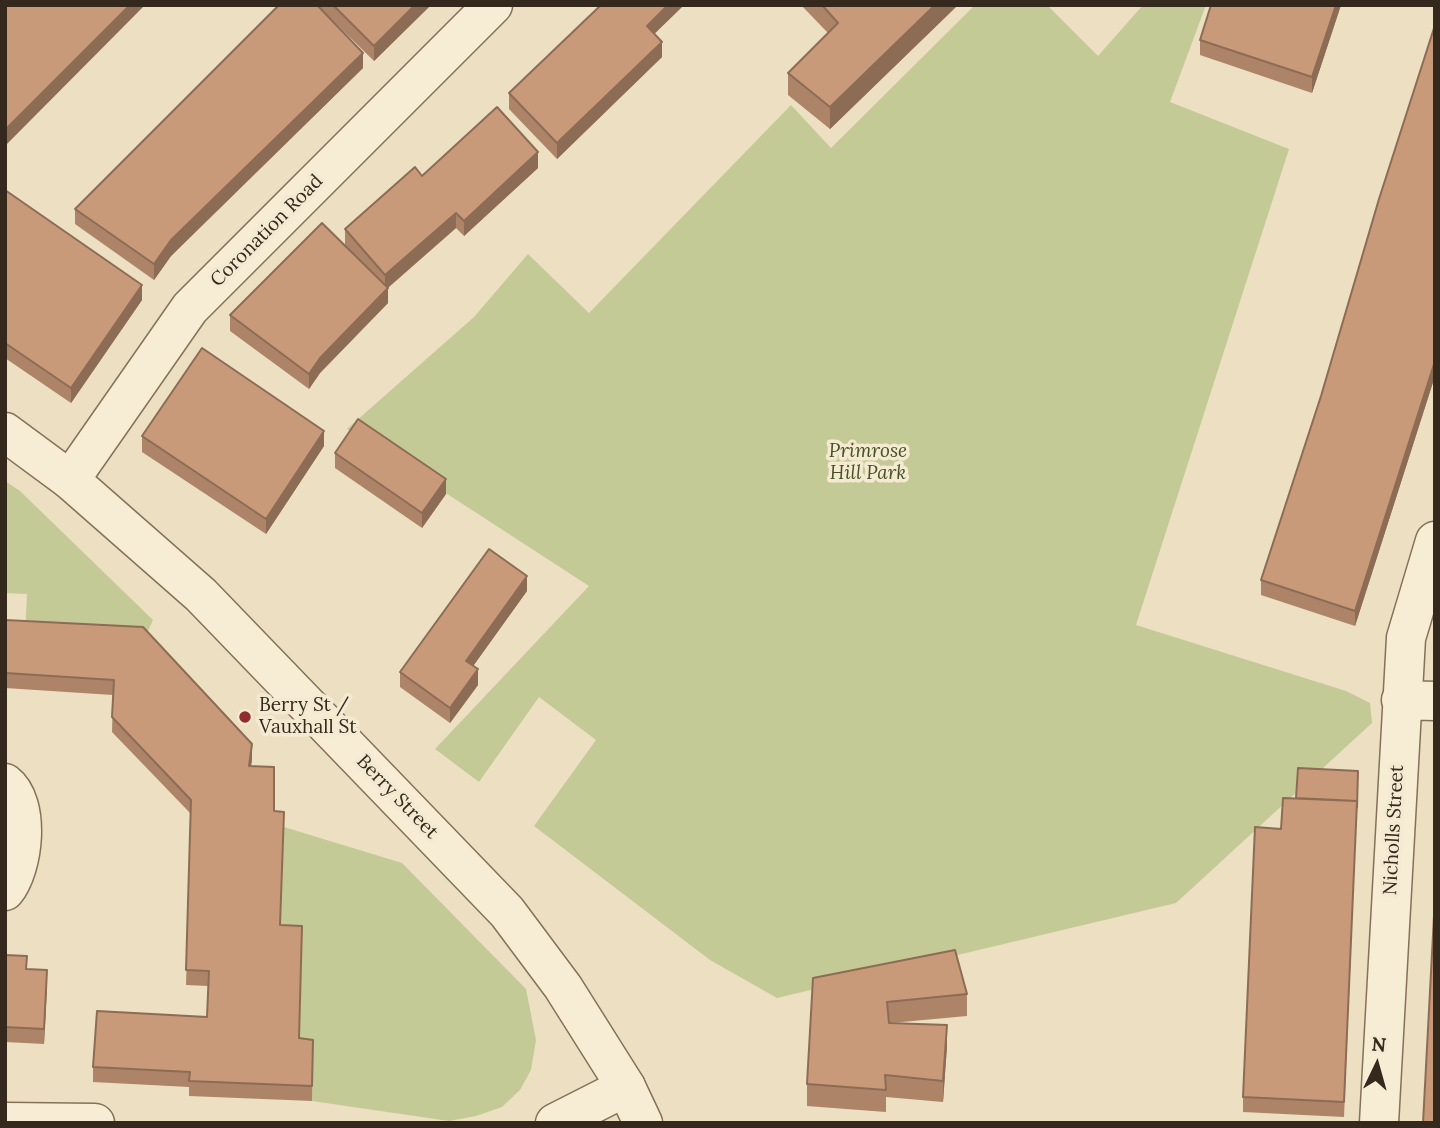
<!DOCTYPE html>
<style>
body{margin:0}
#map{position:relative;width:1440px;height:1128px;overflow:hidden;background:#ecdfc2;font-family:Lora,serif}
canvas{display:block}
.frame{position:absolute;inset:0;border:7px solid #35291d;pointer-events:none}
.north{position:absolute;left:1342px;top:1030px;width:70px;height:70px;-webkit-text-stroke:5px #f4ead1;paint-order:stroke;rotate:5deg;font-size:19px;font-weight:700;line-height:28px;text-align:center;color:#35291d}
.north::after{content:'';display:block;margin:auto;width:24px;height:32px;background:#35291d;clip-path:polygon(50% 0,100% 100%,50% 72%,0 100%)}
</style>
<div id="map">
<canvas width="1440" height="1128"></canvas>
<div class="frame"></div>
<div class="north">N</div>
</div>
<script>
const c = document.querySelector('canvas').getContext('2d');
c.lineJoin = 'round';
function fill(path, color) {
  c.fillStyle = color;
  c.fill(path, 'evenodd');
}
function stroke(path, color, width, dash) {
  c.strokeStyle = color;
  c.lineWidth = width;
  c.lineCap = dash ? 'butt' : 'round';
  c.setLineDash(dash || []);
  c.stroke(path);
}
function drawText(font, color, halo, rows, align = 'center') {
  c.font = font + ' Lora,serif';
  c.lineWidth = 7;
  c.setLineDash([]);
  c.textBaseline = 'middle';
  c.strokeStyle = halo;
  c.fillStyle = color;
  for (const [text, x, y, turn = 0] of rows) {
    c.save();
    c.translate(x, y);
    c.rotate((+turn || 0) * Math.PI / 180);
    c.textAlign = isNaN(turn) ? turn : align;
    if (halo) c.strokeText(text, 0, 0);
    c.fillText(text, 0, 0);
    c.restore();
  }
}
fill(new Path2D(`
 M 975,5 L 1047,5 L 1098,56 L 1143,5 L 1206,5 L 1170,102 L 1289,149 L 1136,625 L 1346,691 L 1370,703 L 1372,723 L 1176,903 L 777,998 L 710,960 L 534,826 L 596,740 L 539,697 L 479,782 L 435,749 L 589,586 L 347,429 L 474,317 L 528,254 L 589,313 L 791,105 L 831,148 Z
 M 5,481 L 20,491 L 153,620 L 143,642 L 25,636 L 27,594 L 5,593 Z
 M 284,827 L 402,863 L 526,989 L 536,1040 L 531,1070 L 520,1090 L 502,1107 L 476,1116 L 449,1121 L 312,1101 L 313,1055 L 299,1054 L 302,942 L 280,940 Z`), '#c4ca96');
const minor = new Path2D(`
 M 70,480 L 190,308 L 493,5
 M 1401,700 L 1435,701
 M 5,783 C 31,803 24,868 5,891
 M 5,1122 L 95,1123
 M 555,1123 L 626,1087
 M 1379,1123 L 1406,638 L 1435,541`);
const tertiary = new Path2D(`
 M 5,432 L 70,480 L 201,595 L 507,912 L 563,987 L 626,1087 L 643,1123`);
stroke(minor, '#85715a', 41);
stroke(tertiary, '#85715a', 41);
stroke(minor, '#f7edd5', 38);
stroke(tertiary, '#f7edd5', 38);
fill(new Path2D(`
 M 317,5 L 431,5 L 374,61 Z
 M 601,5 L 684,5 L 654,34 L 662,57 L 557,159 L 509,109 L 509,93 Z
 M 801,5 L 958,5 L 830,129 L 788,95 L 788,73 L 828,33 Z
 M 1341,5 L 1312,93 L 1200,55 L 1200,40 Z
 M 1435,25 L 1435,376 L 1355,626 L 1261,595 L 1261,580 L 1321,396 Z
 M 363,68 L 171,256 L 154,280 L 75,224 L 75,209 Z
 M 538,168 L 464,236 L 456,228 L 388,288 L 388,303 L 320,373 L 309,389 L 230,331 L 230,315 L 345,245 L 345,229 L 422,176 Z
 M 5,190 L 142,300 L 71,403 L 5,358 Z
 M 142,436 L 324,446 L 266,534 L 142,452 Z
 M 335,453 L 446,494 L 422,528 L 335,468 Z
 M 527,591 L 473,666 L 478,685 L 450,723 L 400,687 L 400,672 Z
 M 5,620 L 143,627 L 252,759 L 251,766 L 274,811 L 281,925 L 299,1038 L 313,1055 L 312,1101 L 189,1096 L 189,1087 L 93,1082 L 93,1067 L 207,1017 L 208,986 L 186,985 L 191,814 L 112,732 L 113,695 L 5,688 Z
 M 1358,771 L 1344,1117 L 1243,1112 L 1243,1097 L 1281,829 L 1296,798 Z
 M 5,955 L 27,969 L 47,985 L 44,1044 L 5,1042 Z
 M 813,978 L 967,994 L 967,1016 L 891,1023 L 947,1046 L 943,1102 L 886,1097 L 886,1112 L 807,1106 L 807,1084 Z`), '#ad8468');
fill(new Path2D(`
 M 130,5 L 145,5 L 5,146 L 5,130 Z
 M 415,5 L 431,5 L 374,61 L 374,46 Z
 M 668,5 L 684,5 L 647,41 L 647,26 Z
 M 935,5 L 958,5 L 830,129 L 830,107 Z
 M 1336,5 L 1341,5 L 1312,93 L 1312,77 Z
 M 662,42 L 662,57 L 557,159 L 557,143 Z
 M 363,53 L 363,68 L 171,256 L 154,280 L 154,264 L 171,240 Z
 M 538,152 L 538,168 L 464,236 L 464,221 Z
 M 456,213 L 456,228 L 385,290 L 385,275 Z
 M 142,285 L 142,300 L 71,403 L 71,388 Z
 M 388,288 L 388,303 L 320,373 L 309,389 L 309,374 L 320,358 Z
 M 1435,361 L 1435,376 L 1355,626 L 1355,611 Z
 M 324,431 L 324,446 L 266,534 L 266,519 Z
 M 446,479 L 446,494 L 422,528 L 422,513 Z
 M 527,576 L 527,591 L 466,676 L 466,661 Z
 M 478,669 L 478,685 L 450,723 L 450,708 Z
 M 252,744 L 252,759 L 249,781 L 249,766 Z
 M 1358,771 L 1344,1117 L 1357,801 Z
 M 47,970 L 47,985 L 44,1044 L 44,1029 Z
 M 947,1025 L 947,1046 L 943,1102 L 943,1081 Z`), '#8d6c55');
const building = new Path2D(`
 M 5,5 L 130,5 L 5,130 Z
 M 279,5 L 317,5 L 363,53 L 171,240 L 154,264 L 75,209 Z
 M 333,5 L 415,5 L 374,46 Z
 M 601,5 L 668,5 L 647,26 L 662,42 L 557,143 L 509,93 Z
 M 822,5 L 935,5 L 830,107 L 788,73 L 838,23 Z
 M 1211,5 L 1336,5 L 1312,77 L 1200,40 Z
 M 1435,25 L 1435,361 L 1355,611 L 1261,580 L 1321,396 L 1379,199 Z
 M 497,107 L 538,152 L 464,221 L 456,213 L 385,275 L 345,229 L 415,167 L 422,176 Z
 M 5,190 L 142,285 L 71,388 L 5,343 Z
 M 322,223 L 388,288 L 320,358 L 309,374 L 230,315 Z
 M 202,348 L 324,431 L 266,519 L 142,436 Z
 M 358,419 L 446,479 L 422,513 L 335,453 Z
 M 489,549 L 527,576 L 466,661 L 478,669 L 450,708 L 400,672 Z
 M 5,620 L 143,627 L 252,744 L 249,766 L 274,767 L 274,811 L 284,812 L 280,925 L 302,926 L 299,1038 L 313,1040 L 312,1086 L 189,1081 L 190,1072 L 93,1067 L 97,1011 L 207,1017 L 209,971 L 186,970 L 191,800 L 112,717 L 114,680 L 5,673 Z
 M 1298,768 L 1358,771 L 1357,808 L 1357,801 L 1296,798 Z
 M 1283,798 L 1357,801 L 1344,1102 L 1243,1097 L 1255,827 L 1281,829 Z
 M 1435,897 L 1435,1123 L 1423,1123 Z
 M 955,950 L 967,994 L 887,1002 L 889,1023 L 947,1025 L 943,1081 L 885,1075 L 886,1090 L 807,1084 L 813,978 Z
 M 5,955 L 27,956 L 26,969 L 47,970 L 44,1029 L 5,1027 Z`);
fill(building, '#c99a79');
stroke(building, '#8d6c55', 2);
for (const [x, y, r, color] of [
 [245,717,7,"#922c2d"]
]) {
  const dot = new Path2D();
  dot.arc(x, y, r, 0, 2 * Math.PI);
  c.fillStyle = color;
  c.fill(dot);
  stroke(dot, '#f4ead1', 2.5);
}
drawText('19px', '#35291d', '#f4ead1', [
 ["Coronation Road",267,231,-45],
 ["Berry Street",397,797,46],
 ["Nicholls Street",1394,830,-87]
]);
drawText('italic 19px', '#465125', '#f4ead1', [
 ["Primrose",868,452],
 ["Hill Park",868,474]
]);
drawText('19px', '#35291d', '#f4ead1', [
 ["Berry St /",259,706],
 ["Vauxhall St",259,728]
], 'left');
</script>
